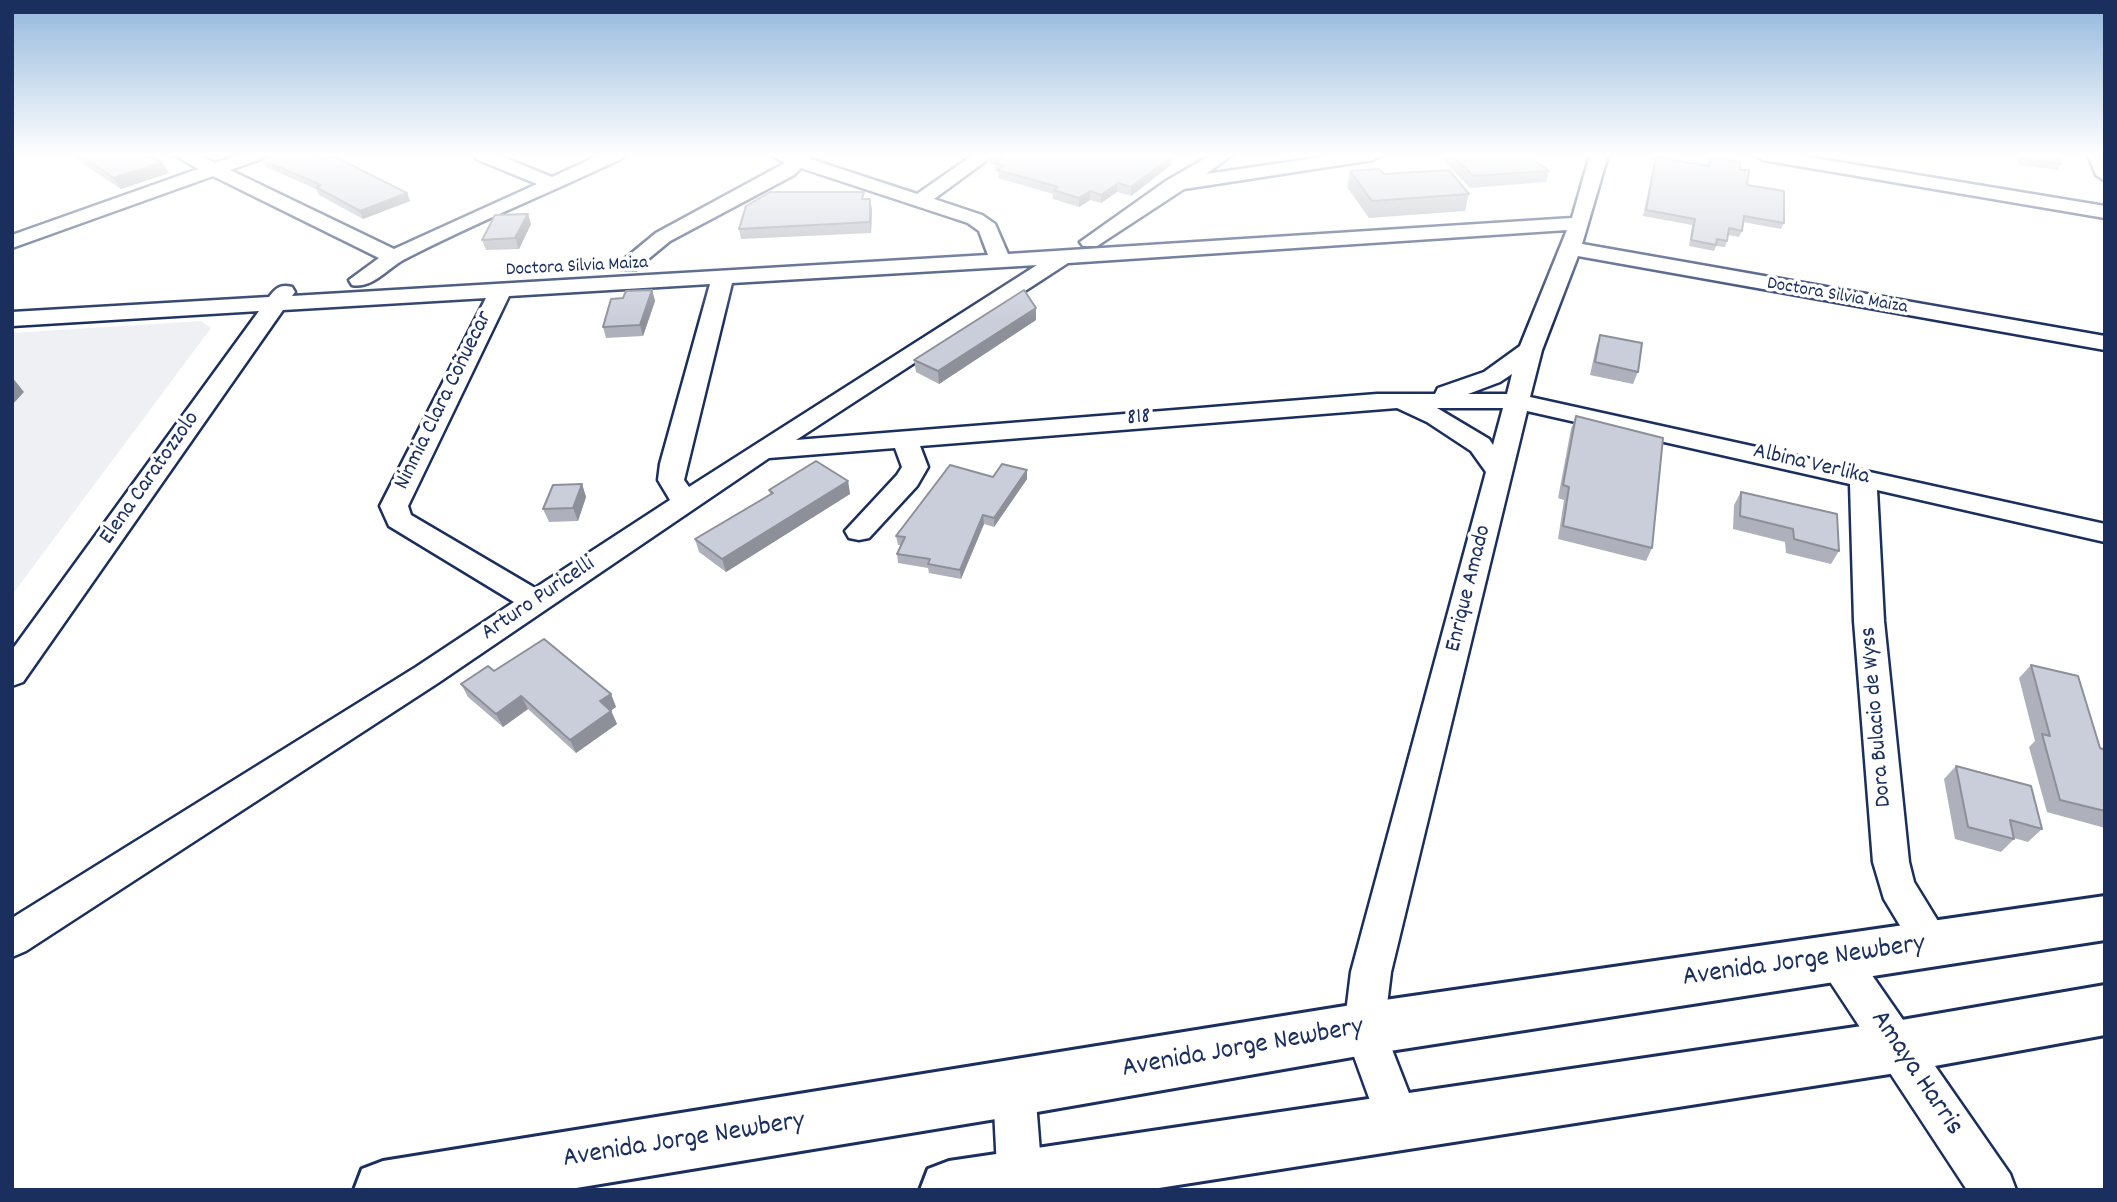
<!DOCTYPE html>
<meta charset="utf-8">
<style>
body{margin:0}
#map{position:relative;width:2117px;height:1202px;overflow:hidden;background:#fff;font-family:Dekko,sans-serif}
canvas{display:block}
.frame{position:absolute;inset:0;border:14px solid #1b2f5e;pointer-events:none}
</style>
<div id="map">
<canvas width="2117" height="1202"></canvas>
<div class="frame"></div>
</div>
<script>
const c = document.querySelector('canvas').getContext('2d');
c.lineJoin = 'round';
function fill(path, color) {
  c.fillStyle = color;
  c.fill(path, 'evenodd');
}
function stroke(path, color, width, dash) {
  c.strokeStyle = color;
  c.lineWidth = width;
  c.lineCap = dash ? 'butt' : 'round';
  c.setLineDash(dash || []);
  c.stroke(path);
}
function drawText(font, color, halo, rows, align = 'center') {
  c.font = font + ' Dekko,sans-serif';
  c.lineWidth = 7;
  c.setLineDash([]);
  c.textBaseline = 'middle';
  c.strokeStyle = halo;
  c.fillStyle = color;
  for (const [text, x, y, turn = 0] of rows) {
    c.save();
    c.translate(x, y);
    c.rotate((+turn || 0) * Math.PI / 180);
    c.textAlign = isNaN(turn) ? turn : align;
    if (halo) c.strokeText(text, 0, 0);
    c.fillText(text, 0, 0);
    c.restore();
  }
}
fill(new Path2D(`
 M 201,321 L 211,328 L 12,595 L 12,333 Z`), '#eff0f4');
const street = new Path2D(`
 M 175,155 L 199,155 L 215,163 L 238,155 L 264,155 L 261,159 L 230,170 L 394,249 L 537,184 L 476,159 L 473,155 L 498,155 L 552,177 L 600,155 L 624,155 L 621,159 C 549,193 474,223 403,260 C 387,269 372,289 352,285 L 349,280 L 379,258 L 213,176 L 12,248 L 12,235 L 198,169 Z
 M 771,155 L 812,155 L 810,159 L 917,194 L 973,155 L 994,155 L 934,199 L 982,215 L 995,224 L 1008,254 L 1572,218 L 1590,155 L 1608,155 L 1582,244 L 2105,336 L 2105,350 L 1578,256 L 1542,350 L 1530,397 L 2105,524 L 2105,542 L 1877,490 L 1884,621 L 1909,862 L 1914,882 L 1952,944 L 1947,957 L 1933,962 L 1919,957 L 1884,899 L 1873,862 L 1854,621 L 1850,484 L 1527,411 L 1391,972 L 1384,1029 L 1421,1124 L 1414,1139 L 1399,1146 L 1384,1139 L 1344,1029 L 1351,972 L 1486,472 L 1471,451 L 1427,422 L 1397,408 L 920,446 L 928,467 L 917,486 L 869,538 L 859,540 L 849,538 L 845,531 L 897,475 L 902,467 L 895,448 L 769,458 L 438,683 L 26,951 L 12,957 L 12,918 L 416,667 L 514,602 L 389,526 L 380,506 L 486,298 L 283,310 L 23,682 L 12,686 L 12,650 L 259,311 L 12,326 L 12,312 L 269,297 C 276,288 280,284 292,287 L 295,292 L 292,296 L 988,255 L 979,231 L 968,223 L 801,168 L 794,175 L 670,241 L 636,269 L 622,269 L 618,265 L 622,261 L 656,233 L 785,163 ZM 1567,230 L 1520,346 L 1484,372 L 1438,388 L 1435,394 L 1377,394 L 796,440 L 1068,263 ZM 1037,265 L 689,487 L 684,480 L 732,283 ZM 710,284 L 660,464 L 658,480 L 670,500 L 535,588 L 411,515 L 408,506 L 509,296 ZM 1512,374 L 1507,394 L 1468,394 L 1500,382 ZM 1437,408 L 1503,408 L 1493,445 L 1489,439 Z
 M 1211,155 L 1232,155 L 1206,174 L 1336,155 L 1382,155 L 1373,160 L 1184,189 L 1097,246 L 1083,246 L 1080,242 L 1166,181 Z
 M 1754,155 L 1796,155 L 2105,206 L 2105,218 L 1763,160 Z
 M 2088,155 L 2105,155 L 2105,181 L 2096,175 Z
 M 1837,940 L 1851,945 L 2010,1174 L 2016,1190 L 1967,1190 L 1823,971 L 1817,958 L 1823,945 Z
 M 1014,1068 L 1029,1074 L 1035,1089 L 1043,1190 L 998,1189 L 993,1089 L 999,1074 Z`);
const secondary = new Path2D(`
 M 2105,896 L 2105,940 L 1364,1055 L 1014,1116 L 564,1190 L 354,1190 L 362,1169 L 383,1161 L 1364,1003 Z
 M 2105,985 L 2105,1035 L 1896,1073 L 1146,1190 L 920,1190 L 928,1169 L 949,1161 L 1896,1021 Z`);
stroke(street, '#1b2f5e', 5);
stroke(secondary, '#1b2f5e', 6);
fill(street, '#fff');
fill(secondary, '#fff');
fill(new Path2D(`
 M 70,155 L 144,155 L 169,173 L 121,189 Z
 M 987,155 L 1171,165 L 1131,196 L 1117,192 L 1101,203 L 1090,200 L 1079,207 L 1053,199 L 1053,194 L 998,178 L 998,172 L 995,171 L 995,165 L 987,163 Z
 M 1439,155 L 1527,155 L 1549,171 L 1546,182 L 1470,188 Z
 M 2016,155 L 2056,155 L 2061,164 L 2057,170 L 2020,165 Z
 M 1656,157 L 1707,166 L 1710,157 L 1740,170 L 1747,185 L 1784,223 L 1781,229 L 1743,222 L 1742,231 L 1739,237 L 1728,235 L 1727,241 L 1725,247 L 1716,246 L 1714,251 L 1689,246 L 1692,225 L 1643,216 L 1654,163 Z
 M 262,160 L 407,193 L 410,201 L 363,219 L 319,195 L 316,189 L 266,167 Z
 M 1350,171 L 1384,174 L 1469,194 L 1465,211 L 1369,218 L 1347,187 Z
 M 865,199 L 872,209 L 871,233 L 741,239 L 739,229 Z
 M 531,224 L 519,249 L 486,250 L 482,240 Z
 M 652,290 L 655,301 L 643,336 L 606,338 L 603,327 L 623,298 Z
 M 1036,320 L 939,384 L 916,372 L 914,360 Z
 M 1600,335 L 1638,372 L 1633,384 L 1590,375 L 1596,347 Z
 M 1576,416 L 1652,548 L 1646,561 L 1558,539 L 1564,500 L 1558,498 L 1571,429 Z
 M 1027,470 L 1027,479 L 994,527 L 984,524 L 961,579 L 929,573 L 928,568 L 898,563 L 897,554 L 901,545 L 898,545 L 896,536 L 993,477 Z
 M 848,481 L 850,494 L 726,572 L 699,552 L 695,539 L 770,494 L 769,490 Z
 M 582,484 L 586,497 L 578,521 L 549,522 L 543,509 Z
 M 1741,492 L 1839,551 L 1831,564 L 1786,553 L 1785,542 L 1733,529 L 1734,505 Z
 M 2031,665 L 2100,748 L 2105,750 L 2105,828 L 2047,812 L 2029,747 L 2035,741 L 2019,678 Z
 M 494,671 L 611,694 L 616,707 L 611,710 L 617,724 L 576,753 L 528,709 L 503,727 L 468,697 L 461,684 Z
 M 1956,766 L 2042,829 L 2028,842 L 2014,838 L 2014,839 L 2001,852 L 1955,839 L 1944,779 Z`), '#aeb1bb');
fill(new Path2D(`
 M 1172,156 L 1171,165 L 1131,196 L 1131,187 Z
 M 162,162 L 169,173 L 121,189 L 114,178 Z
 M 1118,183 L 1117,192 L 1101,203 L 1101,195 Z
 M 1090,191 L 1090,200 L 1079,207 L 1079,198 Z
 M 407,193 L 410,201 L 363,219 L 360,211 Z
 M 870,199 L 872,209 L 871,233 L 870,222 Z
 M 528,214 L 531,224 L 519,249 L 515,238 Z
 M 652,290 L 655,301 L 643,336 L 640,325 Z
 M 1036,308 L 1036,320 L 939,384 L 938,371 Z
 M 12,377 L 24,392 L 12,405 Z
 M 1027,470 L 1027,479 L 994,527 L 994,518 Z
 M 848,481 L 850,494 L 726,572 L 722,559 Z
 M 582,484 L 586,497 L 578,521 L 573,508 Z
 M 983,515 L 984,524 L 961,579 L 960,570 Z
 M 611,694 L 616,707 L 606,714 L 600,701 Z
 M 521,696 L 528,709 L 503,727 L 496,714 Z
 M 611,711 L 617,724 L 576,753 L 570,740 Z`), '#8d9099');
const building = new Path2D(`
 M 79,155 L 144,155 L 162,162 L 114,178 Z
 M 274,155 L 314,155 L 326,159 L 333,156 L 407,193 L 360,211 L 316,187 L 321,185 L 262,160 Z
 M 987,155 L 1168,155 L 1172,156 L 1131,187 L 1118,183 L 1101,195 L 1090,191 L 1079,198 L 1053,190 L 1058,187 L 998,170 L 1004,165 L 994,163 L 1001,159 Z
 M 1452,155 L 1527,155 L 1549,171 L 1473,176 Z
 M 2022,155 L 2056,155 L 2061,164 L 2024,159 Z
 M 1656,157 L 1709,166 L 1710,157 L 1740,162 L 1740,170 L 1749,170 L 1747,185 L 1784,191 L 1784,223 L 1744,216 L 1742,231 L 1729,228 L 1727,241 L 1717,239 L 1716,245 L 1691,240 L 1695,219 L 1646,210 Z
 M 1379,169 L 1384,174 L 1449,170 L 1469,194 L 1372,201 L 1350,171 Z
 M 770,192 L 864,192 L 862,199 L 870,199 L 870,222 L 739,229 L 746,206 Z
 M 528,214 L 515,238 L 482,240 L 495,215 Z
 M 652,290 L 640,325 L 603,327 L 611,299 L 623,298 L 626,291 Z
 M 1024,290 L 1036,308 L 938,371 L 914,360 Z
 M 1600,335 L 1642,343 L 1638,372 L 1595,362 Z
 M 1576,416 L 1663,438 L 1652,548 L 1563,526 L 1569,487 L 1563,485 Z
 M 816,461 L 848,481 L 722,559 L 695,539 L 773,493 L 769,490 Z
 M 1002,464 L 1027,470 L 994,518 L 983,515 L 960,570 L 928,564 L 930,559 L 897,554 L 905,537 L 896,536 L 950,465 L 993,477 Z
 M 582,484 L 573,508 L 543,509 L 553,485 Z
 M 1741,492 L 1837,514 L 1839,551 L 1794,539 L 1793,529 L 1740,516 Z
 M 544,639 L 611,694 L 600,701 L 611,711 L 570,740 L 521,696 L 496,714 L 461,684 L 488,666 L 494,671 Z
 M 2031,665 L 2078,676 L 2100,748 L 2105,750 L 2105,811 L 2060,800 L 2042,734 L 2050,736 Z
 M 1956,766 L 2031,786 L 2042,829 L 2010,820 L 2014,839 L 1968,827 Z`);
fill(building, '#caceda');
stroke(building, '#8d9099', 2);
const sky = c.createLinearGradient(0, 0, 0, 323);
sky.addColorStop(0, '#93b7dc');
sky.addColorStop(0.48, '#fff');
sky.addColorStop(1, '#ffffff00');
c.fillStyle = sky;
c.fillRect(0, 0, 2117, 323);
drawText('19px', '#1b2f5e', '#fff', [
 ["Doctora Silvia Maiza",577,268,-3],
 ["Doctora Silvia Maiza",1837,297,10]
]);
drawText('23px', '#1b2f5e', '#fff', [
 ["Ninmia Clara Coñuecar",445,401,-64],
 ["818",1139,419,-5],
 ["Albina Verlika",1811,466,13],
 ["Elena Caratozzolo",151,479,-55],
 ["Enrique Amado",1470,589,-76],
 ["Arturo Puricelli",539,600,-34],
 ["Dora Bulacio de Wyss",1878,717,-95]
]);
drawText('28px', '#1b2f5e', '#fff', [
 ["Avenida Jorge Newbery",1804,963,-8],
 ["Avenida Jorge Newbery",1243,1050,-10],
 ["Amaya Harris",1915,1074,56],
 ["Avenida Jorge Newbery",684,1142,-9]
]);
</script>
